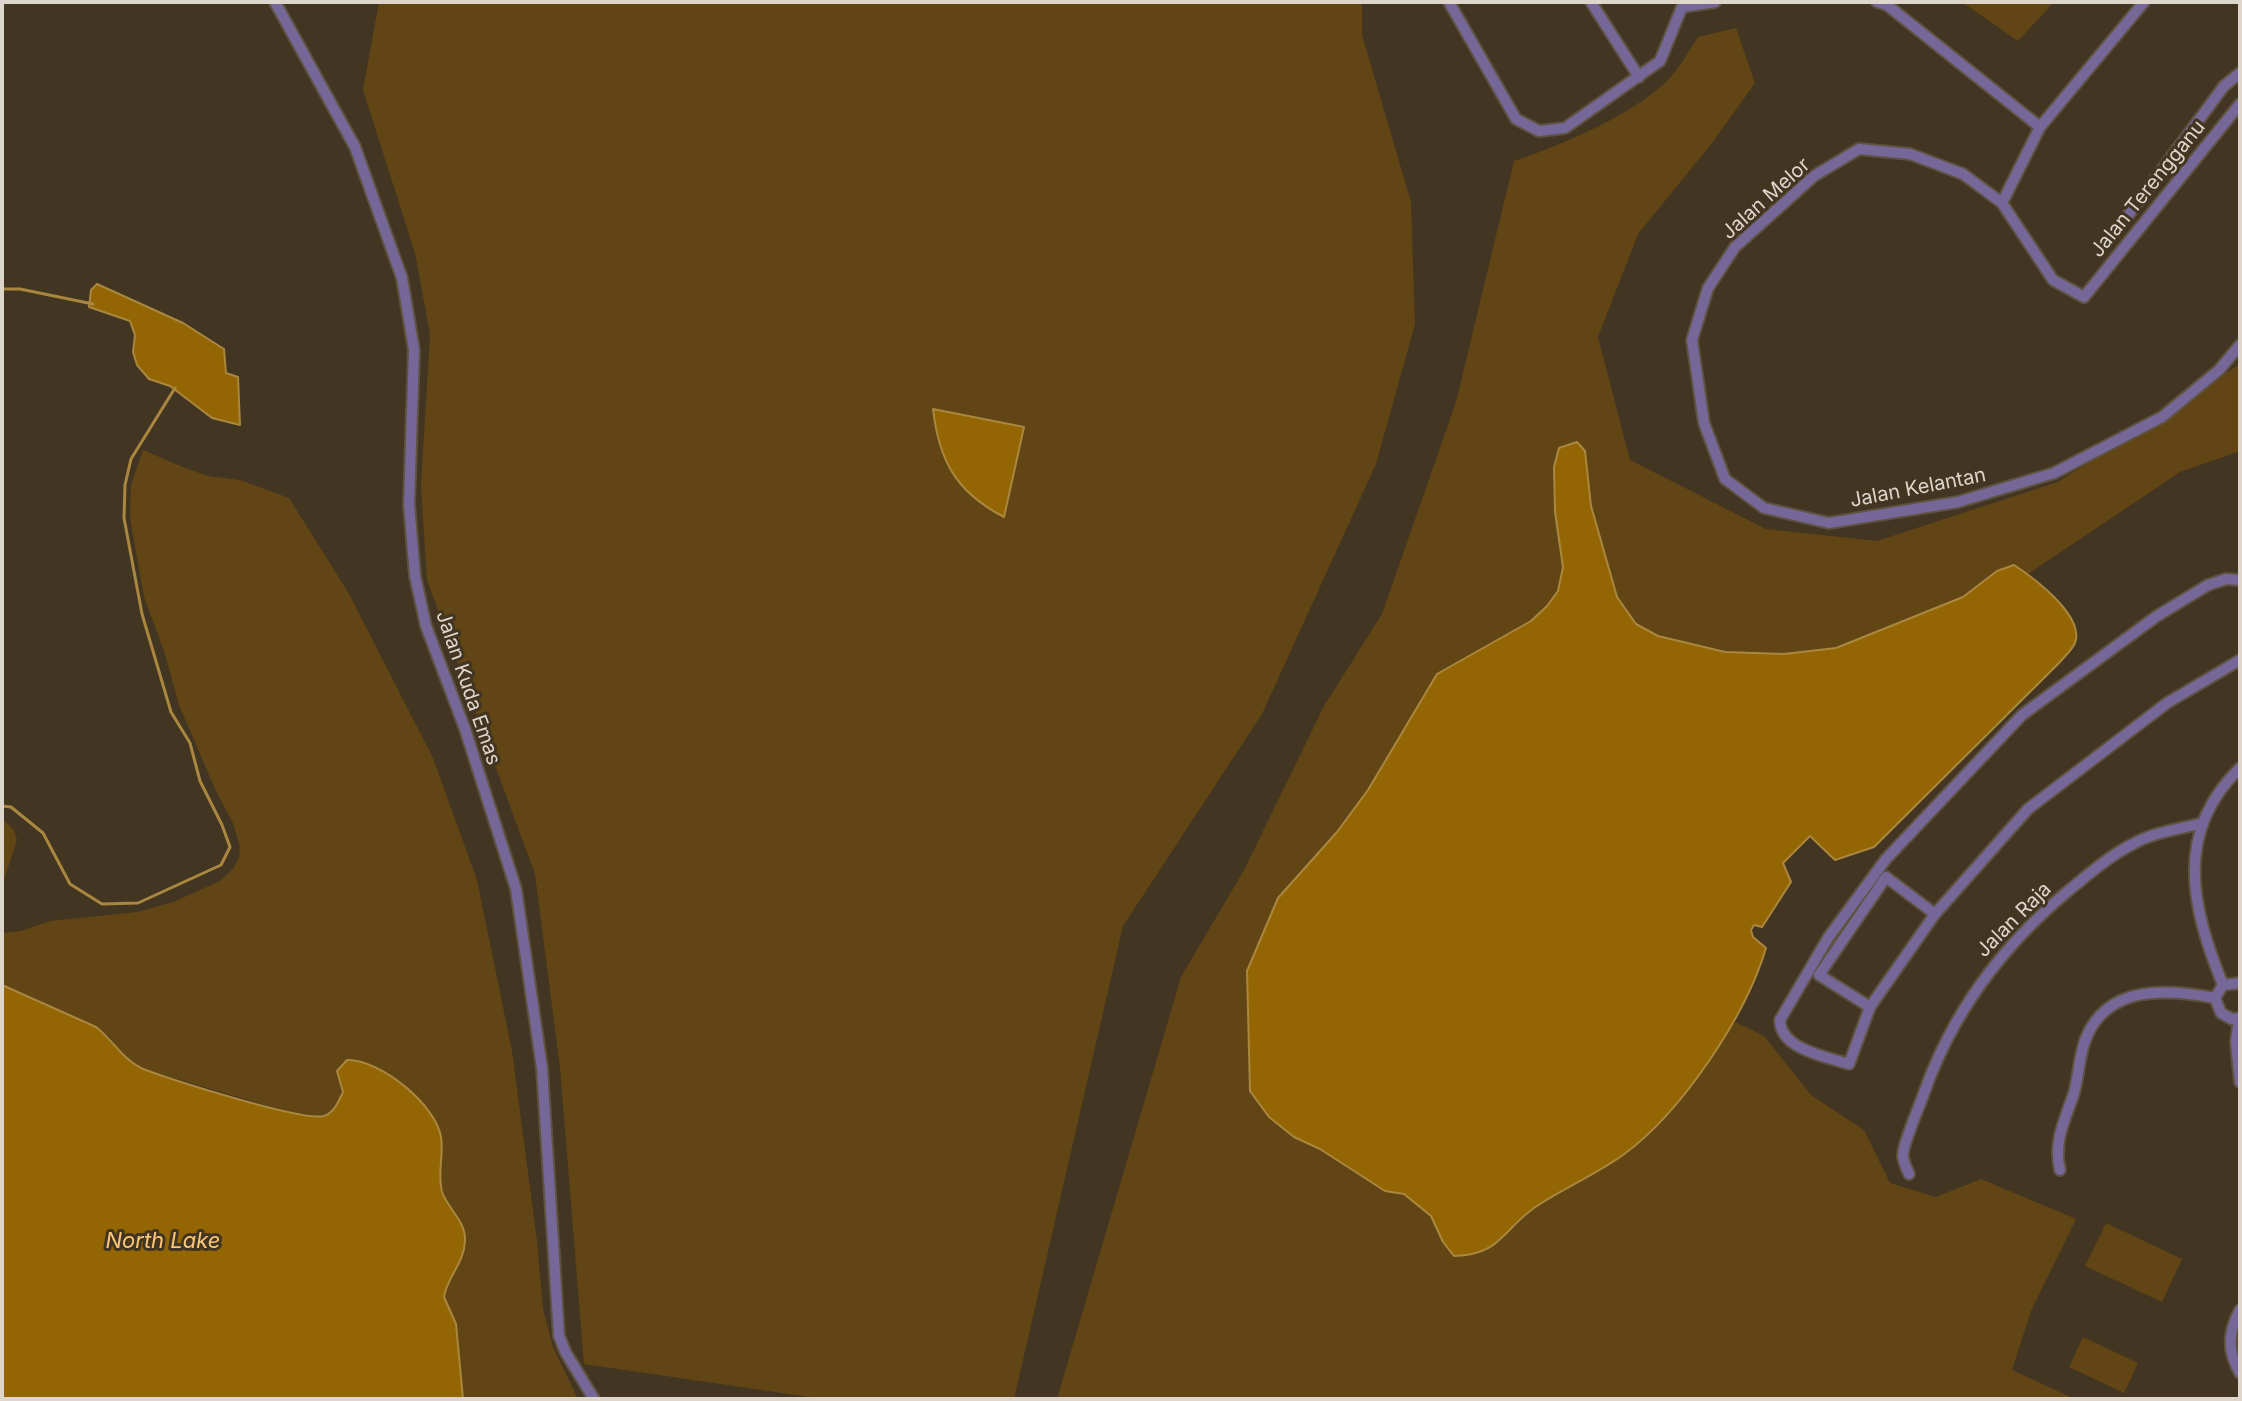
<!DOCTYPE html>
<style>
body{margin:0}
#map{position:relative;width:2242px;height:1401px;overflow:hidden;background:#423522;font-family:Inter,sans-serif}
canvas{display:block}
.frame{position:absolute;inset:0;border:4px solid #ded6cb;pointer-events:none}
</style>
<div id="map">
<canvas width="2242" height="1401"></canvas>
<div class="frame"></div>
</div>
<script>
const c = document.querySelector('canvas').getContext('2d');
c.lineJoin = 'round';
function fill(path, color) {
  c.fillStyle = color;
  c.fill(path, 'evenodd');
}
function stroke(path, color, width, dash) {
  c.strokeStyle = color;
  c.lineWidth = width;
  c.lineCap = dash ? 'butt' : 'round';
  c.setLineDash(dash || []);
  c.stroke(path);
}
function drawText(font, color, halo, rows, align = 'center') {
  c.font = font + ' Inter,sans-serif';
  c.lineWidth = 6;
  c.setLineDash([]);
  c.textBaseline = 'middle';
  c.strokeStyle = halo;
  c.fillStyle = color;
  for (const [text, x, y, turn = 0] of rows) {
    c.save();
    c.translate(x, y);
    c.rotate((+turn || 0) * Math.PI / 180);
    c.textAlign = isNaN(turn) ? turn : align;
    if (halo) c.strokeText(text, 0, 0);
    c.fillText(text, 0, 0);
    c.restore();
  }
}
fill(new Path2D(`
 M 379,2 L 1362,2 L 1362,35 L 1411,202 L 1415,324 L 1376,464 L 1262,714 L 1123,926 L 1014,1399 L 823,1399 L 584,1364 L 560,1068 L 535,874 L 427,580 L 421,487 L 430,334 L 415,253 L 363,90 Z
 M 1962,2 L 2054,2 L 2018,41 Z
 M 1736,28 L 1755,83 L 1712,143 L 1638,234 L 1598,337 L 1630,460 L 1766,529 L 1877,541 L 2058,482 L 2240,364 L 2240,451 L 2180,472 L 2028,574 L 2014,565 L 1997,571 L 1963,597 L 1836,648 L 1784,654 L 1725,652 L 1658,636 L 1636,624 L 1617,597 L 1591,506 L 1585,451 L 1554,467 L 1555,512 L 1563,567 L 1558,591 L 1547,606 L 1531,621 L 1437,674 L 1368,790 L 1337,832 L 1294,1137 L 1320,1149 L 1385,1191 L 1404,1194 L 1431,1216 L 1443,1242 L 1498,1243 L 1532,1210 L 1624,1155 L 1672,1110 L 1735,1022 L 1764,1036 L 1811,1095 L 1864,1130 L 1890,1183 L 1936,1197 L 1981,1179 L 2076,1219 L 2031,1311 L 2012,1370 L 2075,1399 L 1057,1399 L 1181,977 L 1244,870 L 1324,706 L 1382,614 L 1456,402 L 1514,161 C 1564,144 1626,118 1665,83 C 1678,71 1688,52 1698,37 Z
 M 143,450 L 185,468 L 208,476 L 240,480 L 289,498 L 348,592 L 433,758 L 477,880 L 512,1051 L 537,1241 L 543,1309 L 553,1347 L 578,1399 L 463,1399 L 456,1324 L 444,1297 C 445,1288 451,1283 454,1275 C 459,1265 463,1250 465,1239 C 467,1221 445,1206 442,1189 C 435,1159 451,1139 427,1112 L 343,1062 L 337,1071 C 342,1092 346,1105 322,1116 L 289,1112 L 143,1069 L 124,1058 L 109,1036 L 2,985 L 2,933 L 21,931 L 50,921 L 138,912 L 173,902 L 220,881 L 233,869 L 239,858 L 240,847 L 233,823 L 216,791 L 179,705 L 165,654 L 144,597 L 130,518 L 131,485 Z
 M 2,819 L 14,830 L 17,840 L 2,886 Z
 M 2106,1223 L 2182,1259 L 2162,1302 L 2085,1266 Z
 M 2083,1337 L 2138,1363 L 2124,1393 L 2069,1367 Z`), '#624515');
const water = new Path2D(`
 M 97,284 L 183,323 L 224,349 L 226,373 L 238,377 L 240,425 L 212,418 L 170,386 L 149,379 L 137,365 L 133,352 L 135,335 L 130,321 L 89,307 L 91,290 Z
 M 933,409 L 1024,427 L 1004,517 C 956,492 939,461 933,409 Z
 M 1577,442 L 1585,451 L 1591,506 L 1617,597 L 1636,624 L 1658,636 L 1725,652 L 1784,654 L 1836,648 L 1963,597 L 1997,571 L 2014,565 C 2034,578 2085,616 2075,643 C 2072,650 2064,657 2059,663 L 1874,847 L 1835,860 L 1810,836 L 1783,863 L 1791,882 L 1762,927 L 1754,925 L 1751,930 L 1753,937 L 1766,948 C 1746,1016 1681,1113 1623,1155 C 1595,1175 1562,1189 1534,1208 C 1502,1231 1500,1255 1454,1256 L 1443,1242 L 1431,1216 L 1404,1194 L 1385,1191 L 1320,1149 L 1294,1137 L 1269,1117 L 1250,1091 L 1247,971 L 1278,898 L 1337,832 L 1368,790 L 1437,674 L 1531,621 L 1547,606 L 1558,591 L 1563,567 L 1555,512 L 1554,467 L 1559,448 Z
 M 2,985 L 96,1027 C 114,1041 122,1059 143,1069 C 170,1079 303,1122 324,1116 C 335,1112 338,1102 343,1092 L 337,1071 L 347,1060 C 380,1059 436,1105 441,1137 C 444,1155 437,1174 442,1192 C 448,1209 466,1221 465,1241 C 464,1264 447,1277 444,1297 L 456,1324 L 463,1399 L 2,1399 Z`);
fill(water, '#946503');
stroke(water, '#aa873f', 2);
stroke(new Path2D(`
 M 2,289 L 20,289 L 93,304
 M 2,806 L 11,807 L 43,833 L 70,884 L 102,904 L 138,903 L 221,865 L 230,847 L 222,825 L 200,781 L 190,743 L 171,712 L 142,614 L 124,518 L 125,485 L 131,459 L 175,388`), '#aa873f', 3);
const minor = new Path2D(`
 M 275,2 L 355,147 L 402,278 L 414,350 L 409,504 L 415,576 L 426,626 L 465,729 L 516,889 L 542,1068 L 559,1336 L 566,1353 L 594,1399
 M 1449,2 L 1516,119 L 1539,131 L 1565,128 L 1660,61 L 1682,7 L 1715,2
 M 1591,2 L 1639,77
 M 1877,2 L 1887,5 L 2040,127
 M 2240,104 L 2084,297 L 2053,280 L 2002,203 L 1963,174 L 1910,154 L 1859,149 L 1814,176 L 1735,247 L 1708,288 L 1692,340 L 1704,423 L 1725,479 L 1764,508 L 1829,523 L 1958,502 L 2054,473 L 2162,417 L 2219,370 L 2240,345
 M 2002,203 L 2040,127 L 2144,2
 M 2115,233 L 2224,86 L 2240,73
 M 2240,580 L 2226,579 L 2208,585 L 2157,616 L 2022,715 L 1886,859 L 1828,938 L 1780,1020 C 1780,1049 1826,1057 1849,1064 L 1870,1007 L 1935,914 L 2028,809 L 2167,703 L 2240,660
 M 2240,983 L 2223,985 L 2215,998 L 2221,1013 L 2232,1019 L 2240,1018
 M 2223,985 C 2192,909 2173,832 2240,768
 M 1870,1007 L 1819,975 L 1886,877 L 1935,914
 M 2239,1018 L 2236,1042 L 2240,1082
 M 2060,1170 C 2053,1142 2065,1120 2074,1093 C 2079,1075 2079,1055 2086,1038 C 2108,984 2168,989 2215,998
 M 1909,1174 C 1907,1169 1903,1162 1903,1156 C 1902,1146 1920,1105 1924,1093 C 1953,1011 2002,946 2068,891 C 2089,874 2109,856 2133,844 C 2154,832 2180,829 2203,823
 M 2240,1310 C 2228,1332 2227,1351 2240,1373`);
stroke(minor, '#5e5240', 14);
stroke(minor, '#766799', 10);
drawText('20px', '#ded6cb', '#423522', [
 ["Jalan Terengganu",2148,189,-51],
 ["Jalan Melor",1766,199,-42],
 ["Jalan Kelantan",1918,488,-11],
 ["Jalan Kuda Emas",468,688,71],
 ["Jalan Raja",2014,920,-45]
]);
drawText('italic 22px', '#fbc677', '#423522', [
 ["North Lake",163,1241]
]);
</script>
